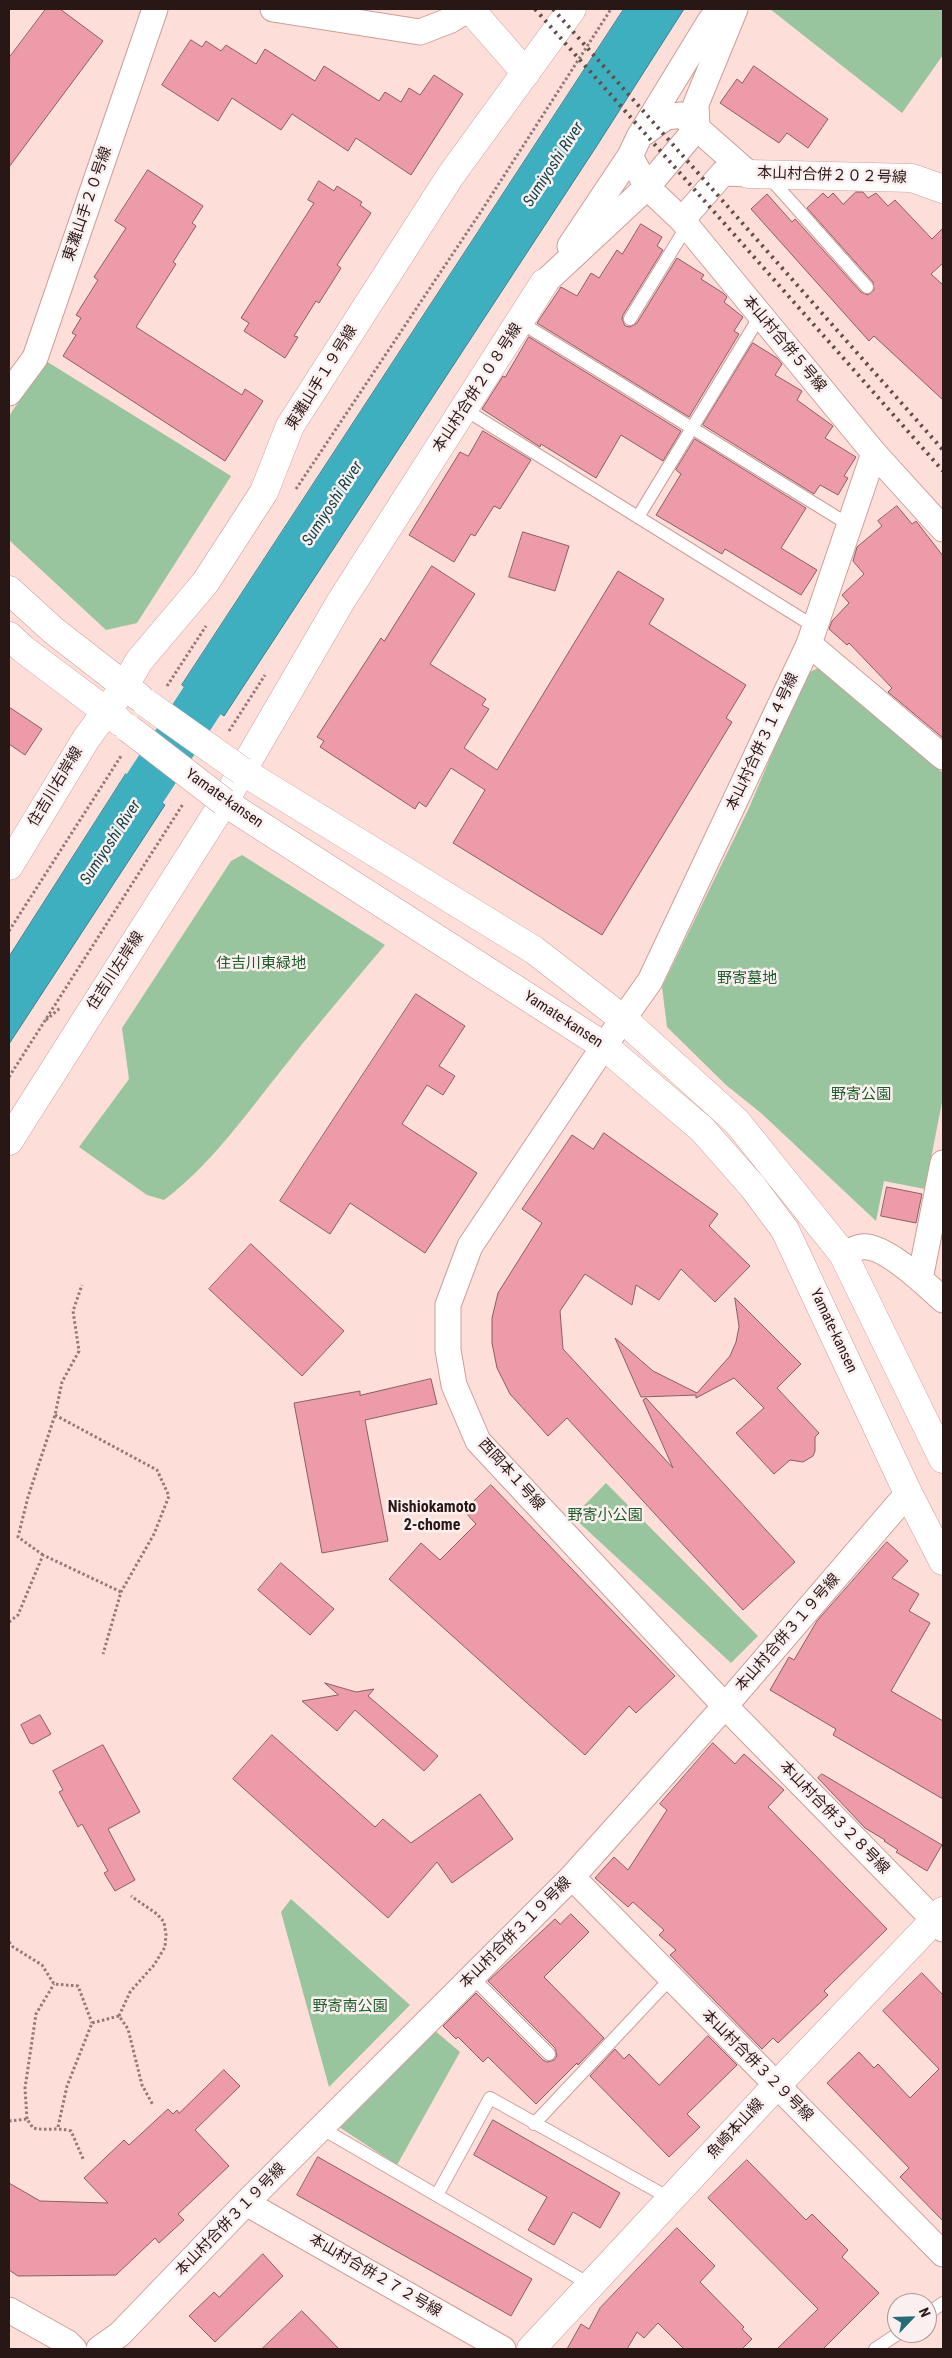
<!DOCTYPE html>
<meta charset="utf-8">
<style>
body{margin:0}
#map{position:relative;width:952px;height:2358px;overflow:hidden;background:#fdded9;font-family:"Roboto Condensed",sans-serif}
canvas{display:block}
.frame{position:absolute;inset:0;border:10px solid #291715;pointer-events:none}
.north{position:absolute;left:887px;top:2293px;width:50px;height:50px;box-sizing:border-box;background:#fbf0ef;border:1px solid #a79998;border-radius:50%;rotate:66deg;font-size:14px;font-weight:700;line-height:20px;text-align:center;color:#291715}
.north::after{content:'';display:block;margin:auto;width:18px;height:22px;background:#246d77;clip-path:polygon(50% 0,100% 100%,50% 72%,0 100%)}
</style>
<div id="map">
<canvas width="952" height="2358"></canvas>
<div class="frame"></div>
<div class="north">N</div>
</div>
<script>
const c = document.querySelector('canvas').getContext('2d');
c.lineJoin = 'round';
function fill(path, color) {
  c.fillStyle = color;
  c.fill(path, 'evenodd');
}
function stroke(path, color, width, dash) {
  c.strokeStyle = color;
  c.lineWidth = width;
  c.lineCap = dash ? 'butt' : 'round';
  c.setLineDash(dash || []);
  c.stroke(path);
}
function drawText(font, color, halo, rows, align = 'center') {
  c.font = font + ' "Roboto Condensed","Noto Sans JP",sans-serif';
  c.lineWidth = 5;
  c.setLineDash([]);
  c.textBaseline = 'middle';
  c.strokeStyle = halo;
  c.fillStyle = color;
  for (const [text, x, y, turn = 0] of rows) {
    c.save();
    c.translate(x, y);
    c.rotate((+turn || 0) * Math.PI / 180);
    c.textAlign = isNaN(turn) ? turn : align;
    if (halo) c.strokeText(text, 0, 0);
    c.fillText(text, 0, 0);
    c.restore();
  }
}
fill(new Path2D(`
 M 770,9 L 943,9 L 943,55 L 902,113 Z
 M 46,361 L 231,476 L 137,623 L 106,630 L 9,540 L 9,416 Z
 M 820,667 L 943,773 L 943,1097 L 925,1189 L 884,1181 L 876,1221 L 761,1113 L 726,1085 L 667,1027 L 662,987 L 749,808 L 806,674 Z
 M 242,855 L 385,945 C 348,989 311,1032 276,1077 C 242,1120 208,1167 164,1200 L 147,1195 L 79,1147 L 129,1079 L 122,1028 L 231,861 Z
 M 606,1483 L 758,1636 L 731,1663 L 573,1517 Z
 M 291,1899 L 410,2005 L 329,2087 L 281,1912 Z
 M 434,2030 L 460,2052 L 397,2165 L 336,2125 Z`), '#99c59e');
const water = new Path2D(`
 M 624,9 L 684,9 L 598,144 L 224,716 L 182,685 Z
 M 126,774 L 165,805 L 9,1044 L 9,957 Z`);
fill(water, '#3eafbf');
stroke(water, '#38818c', 1);
stroke(new Path2D(`
 M 109,843 L 238,646`), '#3eafbf', 46);
const building = new Path2D(`
 M 46,9 L 60,9 L 103,41 L 9,167 L 9,58 Z
 M 191,40 L 202,47 L 206,41 L 221,51 L 226,45 L 256,64 L 265,49 L 315,81 L 324,66 L 379,101 L 385,92 L 401,102 L 409,88 L 420,95 L 434,75 L 463,94 L 411,175 L 356,138 L 348,151 L 292,114 L 281,130 L 232,98 L 218,121 L 162,85 Z
 M 754,66 L 828,119 L 808,148 L 787,133 L 779,143 L 720,103 L 737,79 L 742,83 Z
 M 148,170 L 203,206 L 192,223 L 196,226 L 173,262 L 176,264 L 136,327 L 242,395 L 245,389 L 263,401 L 225,461 L 63,356 L 76,335 L 72,333 L 81,318 L 76,315 L 98,280 L 94,277 L 126,228 L 115,221 Z
 M 319,181 L 334,191 L 337,186 L 362,202 L 360,205 L 371,213 L 337,265 L 341,268 L 319,303 L 316,301 L 294,336 L 298,337 L 285,358 L 244,331 L 249,323 L 241,318 L 314,203 L 308,200 Z
 M 856,192 L 863,192 L 868,198 L 876,193 L 888,206 L 895,200 L 932,239 L 943,228 L 943,263 L 931,274 L 943,285 L 943,400 L 874,336 L 869,341 L 751,209 L 767,194 L 792,222 L 795,219 L 861,292 L 868,295 L 874,290 L 873,282 L 807,208 L 823,193 L 828,198 L 833,193 L 843,204 Z
 M 641,224 L 662,237 L 657,246 L 663,250 L 623,315 L 622,319 L 625,326 L 630,327 L 637,323 L 677,258 L 704,275 L 701,279 L 723,293 L 727,297 L 724,302 L 743,317 L 734,331 L 739,334 L 689,417 L 537,323 L 561,287 L 577,296 L 591,273 L 599,278 L 617,250 L 622,254 Z
 M 529,337 L 681,431 L 663,461 L 621,435 L 596,478 L 541,444 L 540,447 L 482,409 L 503,376 L 505,377 Z
 M 753,343 L 777,358 L 782,364 L 775,375 L 802,391 L 797,400 L 833,426 L 825,438 L 856,457 L 844,476 L 848,478 L 838,495 L 820,485 L 814,494 L 703,425 Z
 M 483,431 L 531,460 L 500,509 L 494,506 L 475,536 L 471,534 L 454,562 L 409,535 L 460,452 L 468,456 Z
 M 695,439 L 806,508 L 781,548 L 817,570 L 801,595 L 725,549 L 722,554 L 656,515 L 681,474 L 676,470 Z
 M 897,506 L 912,524 L 916,521 L 943,556 L 943,738 L 888,692 L 892,688 L 849,643 L 847,645 L 829,629 L 832,621 L 849,603 L 842,595 L 864,574 L 853,561 L 857,547 L 882,526 L 878,521 Z
 M 523,532 L 569,546 L 555,591 L 509,577 Z
 M 432,566 L 475,594 L 430,664 L 486,699 L 482,705 L 489,709 L 464,748 L 497,770 L 618,571 L 664,599 L 649,624 L 746,685 L 726,718 L 732,722 L 602,935 L 453,843 L 485,790 L 451,768 L 426,807 L 419,802 L 415,809 L 320,747 L 324,741 L 317,737 L 381,638 L 384,641 Z
 M 9,707 L 42,729 L 25,755 L 9,744 Z
 M 416,994 L 465,1026 L 439,1066 L 455,1076 L 443,1095 L 427,1085 L 402,1124 L 477,1173 L 425,1253 L 350,1203 L 330,1234 L 280,1201 Z
 M 604,1133 L 718,1214 L 709,1226 L 750,1266 L 715,1302 L 681,1269 L 659,1300 L 636,1285 L 632,1305 L 585,1274 L 560,1311 L 563,1349 L 673,1468 L 643,1400 L 646,1398 L 795,1562 L 743,1610 L 567,1418 L 548,1436 L 510,1394 L 497,1368 L 492,1343 L 492,1318 L 498,1293 L 542,1223 L 522,1209 L 572,1135 L 593,1149 Z
 M 887,1187 L 922,1194 L 916,1223 L 881,1216 Z
 M 251,1244 L 344,1331 L 302,1376 L 209,1289 Z
 M 735,1298 L 801,1364 L 777,1388 L 819,1433 L 815,1437 L 815,1451 L 813,1456 L 803,1462 L 790,1460 L 774,1474 L 736,1433 L 764,1408 L 734,1378 L 696,1398 L 696,1395 L 641,1397 L 615,1338 L 653,1371 L 697,1393 L 730,1356 L 736,1342 L 739,1327 Z
 M 431,1379 L 437,1404 L 365,1420 L 388,1541 L 322,1553 L 294,1403 L 360,1391 L 360,1395 Z
 M 491,1485 L 675,1676 L 636,1713 L 629,1706 L 585,1755 L 389,1579 L 421,1543 L 440,1560 L 476,1524 L 464,1511 Z
 M 887,1542 L 908,1561 L 892,1578 L 919,1594 L 909,1611 L 930,1623 L 891,1691 L 943,1721 L 943,1799 L 833,1735 L 836,1729 L 770,1690 L 789,1657 L 794,1660 L 817,1621 Z
 M 281,1563 L 334,1609 L 310,1635 L 258,1590 Z
 M 325,1683 L 356,1692 L 374,1689 L 368,1696 L 438,1756 L 424,1771 L 355,1710 L 337,1731 L 302,1701 L 338,1695 Z
 M 40,1715 L 51,1734 L 33,1744 L 30,1743 L 21,1725 Z
 M 272,1735 L 375,1827 L 383,1819 L 411,1843 L 480,1794 L 513,1839 L 452,1883 L 437,1862 L 388,1918 L 233,1779 Z
 M 713,1743 L 735,1764 L 744,1754 L 784,1790 L 768,1807 L 887,1929 L 824,1991 L 828,1995 L 778,2043 L 773,2038 L 762,2049 L 670,1955 L 676,1950 L 659,1935 L 664,1930 L 633,1902 L 628,1907 L 595,1878 L 614,1857 L 628,1870 L 667,1810 L 660,1804 Z
 M 103,1745 L 140,1812 L 108,1829 L 135,1880 L 115,1891 L 104,1873 L 108,1871 L 82,1824 L 78,1827 L 59,1792 L 63,1790 L 53,1771 Z
 M 822,1774 L 942,1845 L 927,1871 L 896,1852 L 898,1850 L 884,1841 L 885,1840 L 865,1828 L 818,1778 Z
 M 571,1914 L 589,1932 L 544,1977 L 604,2038 L 578,2065 L 577,2063 L 536,2104 L 488,2057 L 483,2062 L 458,2037 L 456,2039 L 443,2026 L 476,1993 L 543,2060 L 547,2062 L 554,2060 L 557,2056 L 555,2048 L 488,1981 L 555,1919 L 560,1924 Z
 M 922,1973 L 943,1995 L 943,2221 L 900,2177 L 909,2168 L 827,2083 L 859,2052 L 874,2068 L 878,2064 L 910,2098 L 939,2069 L 883,2011 Z
 M 708,2036 L 737,2065 L 687,2114 L 700,2127 L 669,2157 L 590,2076 L 615,2049 L 624,2059 L 629,2054 L 659,2085 Z
 M 224,2070 L 240,2086 L 195,2130 L 229,2166 L 178,2214 L 184,2220 L 159,2243 L 155,2238 L 116,2275 L 18,2276 L 9,2270 L 9,2183 L 40,2201 L 108,2203 L 84,2178 L 124,2140 L 129,2145 L 168,2109 L 173,2114 L 177,2110 L 179,2113 Z
 M 493,2120 L 620,2193 L 600,2228 L 573,2212 L 554,2245 L 528,2230 L 547,2197 L 474,2155 Z
 M 318,2157 L 532,2279 L 511,2316 L 297,2195 Z
 M 747,2160 L 806,2220 L 812,2214 L 848,2250 L 842,2257 L 879,2293 L 823,2349 L 777,2349 L 818,2309 L 708,2198 Z
 M 677,2228 L 715,2266 L 700,2282 L 744,2327 L 742,2329 L 752,2339 L 742,2349 L 684,2349 L 658,2323 L 644,2338 L 637,2332 L 627,2349 L 567,2349 L 581,2324 L 589,2329 L 600,2308 Z
 M 263,2254 L 283,2276 L 215,2342 L 189,2316 L 214,2292 L 219,2297 Z
 M 302,2311 L 339,2349 L 262,2349 Z`);
fill(building, '#ed9aa9');
stroke(building, '#8b5e66', 1);
const service = new Path2D(`
 M 769,177 L 867,287
 M 630,319 L 687,226
 M 520,322 L 851,526
 M 464,409 L 815,627
 M 638,517 L 760,316
 M 472,1977 L 549,2054
 M 534,2124 L 671,1978
 M 321,2128 L 591,2285
 M 437,2195 L 490,2098 L 671,2199
 M 927,2314 L 943,2303
 M 875,2349 L 899,2333`);
const minor = new Path2D(`
 M 273,9 L 420,32 L 451,20 L 468,9
 M 644,133 L 666,117 L 682,115 L 749,174
 M 630,156 L 647,187 L 682,220 L 874,453 L 943,529
 M 682,220 L 723,173 L 749,174
 M 570,246 L 630,156 L 639,137 L 710,21 L 720,9
 M 544,283 L 647,187 L 697,128 L 696,104 L 735,9
 M 9,393 L 35,358 L 155,9
 M 874,453 L 809,644 L 650,981 L 604,1046 L 470,1246 L 448,1305 L 448,1350 L 454,1385 L 478,1441 L 725,1706 L 943,1929
 M 809,644 L 943,757
 M 843,1254 C 848,1252 855,1248 861,1247 C 883,1243 927,1285 943,1300
 M 920,1279 L 943,1163
 M 572,1877 L 943,2254
 M 246,2203 L 503,2349
 M 9,2310 L 68,2343 L 74,2349
 M 99,2349 L 120,2334 L 246,2203 L 572,1877 L 725,1706 L 908,1493`);
const tertiary = new Path2D(`
 M 470,9 L 526,73
 M 749,174 L 912,178 L 943,189
 M 9,590 L 54,631 L 139,697
 M 9,636 L 23,649 L 120,722
 M 242,771 L 534,950 L 623,1019 L 737,1122 L 843,1254 L 943,1459
 M 224,802 L 604,1046 L 702,1129 L 753,1187 L 785,1230 L 908,1493 L 943,1561
 M 9,866 L 86,739 L 124,687 L 139,661 L 205,583 L 264,492 L 290,426 L 451,175 L 572,9
 M 9,1141 L 224,802 L 341,601 L 544,283
 M 531,2349 L 776,2086 L 943,1911`);
stroke(service, '#ce9e97', 14);
stroke(minor, '#ce9e97', 27);
stroke(tertiary, '#ce9e97', 29);
stroke(new Path2D(`
 M 296,489 L 482,210 L 611,9
 M 167,686 L 206,626
 M 229,731 L 265,675
 M 9,931 L 121,756
 M 46,1020 L 60,1008
 M 9,1077 L 183,804
 M 55,1415 L 157,1470 L 169,1496 L 154,1534 L 121,1592 L 103,1654
 M 43,1555 L 18,1537 L 28,1497 L 55,1415 L 62,1382 L 79,1351 L 73,1311 L 82,1285
 M 9,1622 L 18,1615 L 43,1555 L 121,1592
 M 9,1942 L 13,1947 L 42,1965 L 54,1984 L 78,1986 L 92,2023
 M 119,2016 L 130,1992 L 154,1965 L 165,1947 L 166,1935 L 164,1922 L 157,1914 L 131,1896
 M 27,2119 L 25,2088 L 36,2014 L 54,1984
 M 9,2121 L 27,2119 L 33,2128 C 46,2131 58,2127 71,2131 L 84,2161
 M 58,2127 L 67,2086 L 92,2023 L 119,2016 L 128,2029 L 142,2085 L 153,2105`), '#937a77', 3, [2.5, 2.5]);
stroke(service, '#fff', 12);
stroke(minor, '#fff', 25);
stroke(tertiary, '#fff', 28);
stroke(new Path2D(`
 M 535,9 L 943,471
 M 553,9 L 943,450`), '#624d4a', 4, [2.5, 5]);
const tertiaryBridge = new Path2D(`
 M 146,703 L 242,771
 M 128,728 L 224,802`);
stroke(tertiaryBridge, '#ce9e97', 29, []);
stroke(tertiaryBridge, '#fff', 28);
drawText('15px', '#291715', '#fbf0ef', [
 ["本山村合併２０２号線",832,176,2],
 ["東灘山手２０号線",88,204,-71],
 ["本山村合併５号線",784,344,50],
 ["東灘山手１９号線",322,378,-58],
 ["本山村合併２０８号線",478,388,-57],
 ["本山村合併３１４号線",763,742,-65],
 ["住吉川右岸線",56,787,-59],
 ["Yamate-kansen",224,799,35],
 ["住吉川左岸線",116,971,-57],
 ["Yamate-kansen",563,1020,33],
 ["Yamate-kansen",833,1331,65],
 ["西岡本１号線",511,1475,48],
 ["本山村合併３１９号線",788,1633,-49],
 ["本山村合併３２８号線",834,1818,46],
 ["本山村合併３１９号線",516,1933,-45],
 ["本山村合併３２９号線",757,2066,45],
 ["魚崎本山線",736,2129,-47],
 ["本山村合併３１９号線",231,2220,-46],
 ["本山村合併２７２号線",375,2276,30]
]);
drawText('15px', '#1a5d2a', '#fbf0ef', [
 ["住吉川東緑地",261,964],
 ["野寄墓地",747,979],
 ["野寄公園",861,1095],
 ["野寄小公園",605,1516],
 ["野寄南公園",350,2007]
]);
drawText('italic 16px', '#11434a', '#fbf0ef', [
 ["Sumiyoshi River",554,165,-57],
 ["Sumiyoshi River",333,504,-57],
 ["Sumiyoshi River",111,843,-57]
]);
drawText('bold 16px', '#291715', '#fbf0ef', [
 ["Nishiokamoto",432,1508],
 ["2-chome",432,1526]
]);
</script>
